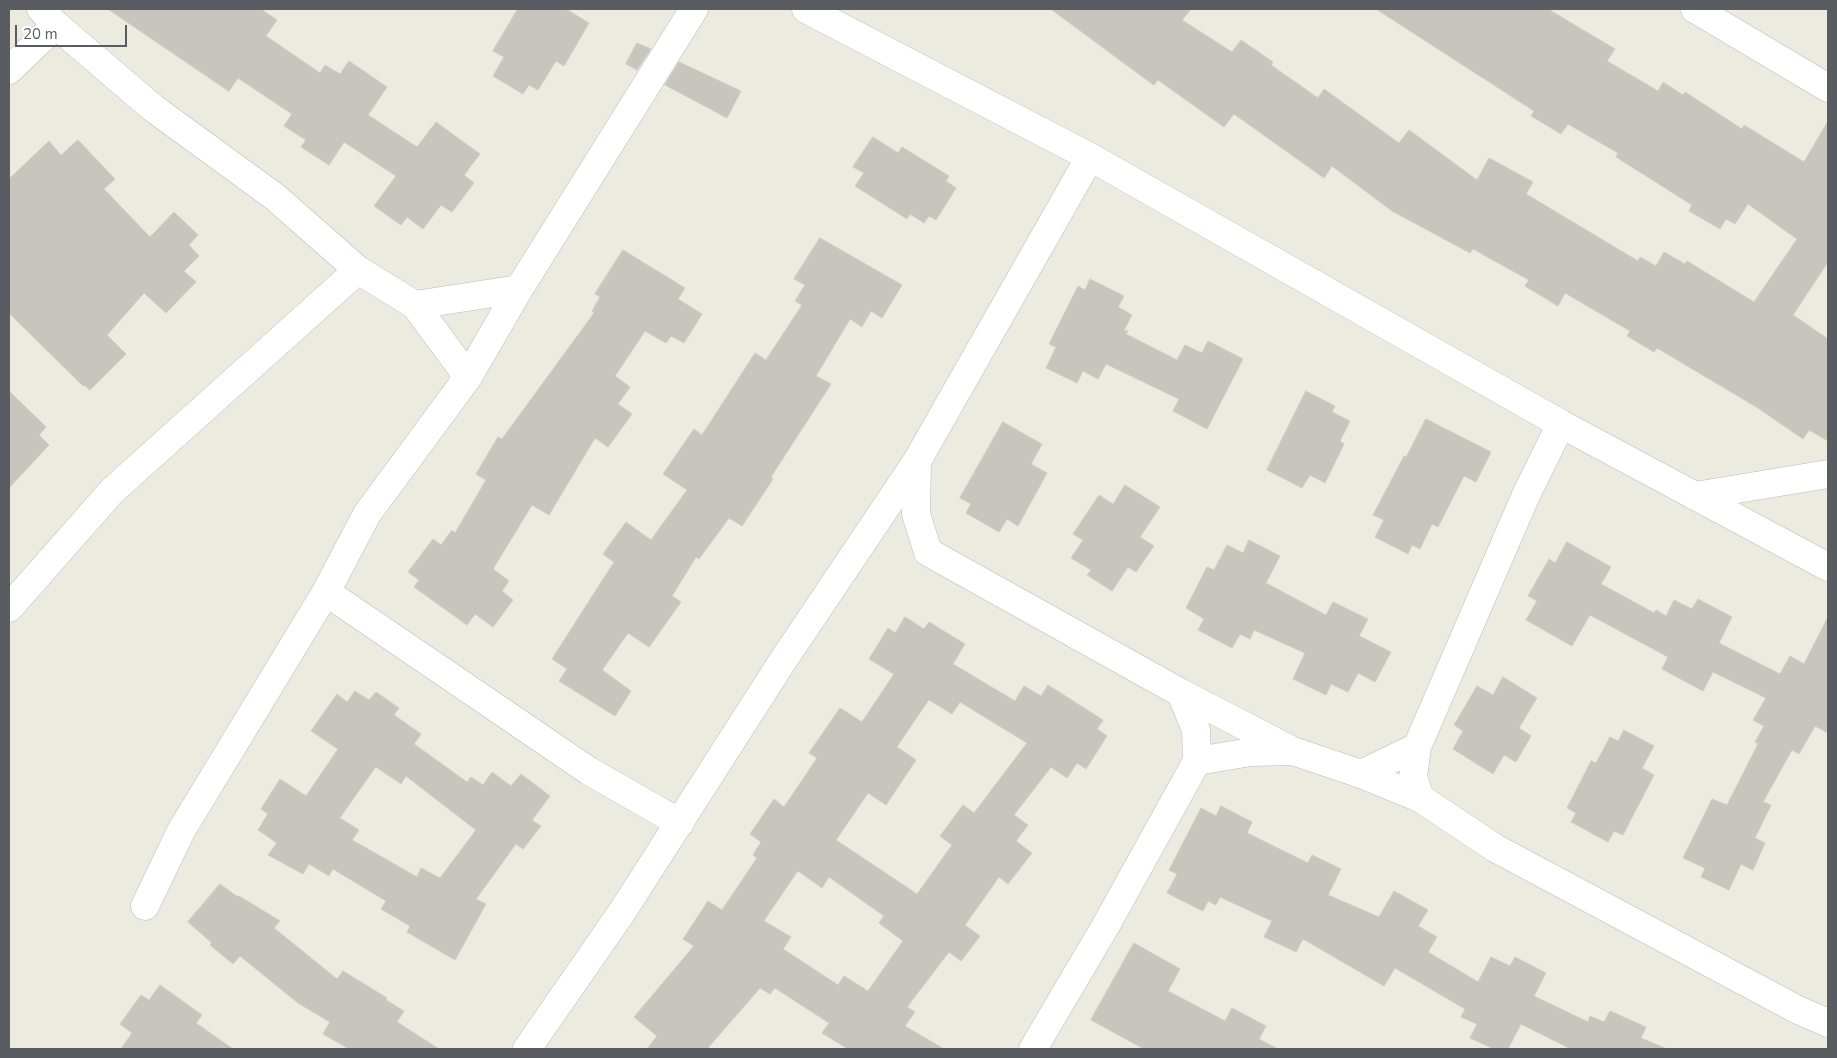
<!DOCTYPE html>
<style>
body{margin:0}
#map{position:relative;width:1837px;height:1058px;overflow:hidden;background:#ecebe0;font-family:"Nunito Sans",sans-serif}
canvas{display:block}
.frame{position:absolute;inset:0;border:10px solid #595c61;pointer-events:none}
.scale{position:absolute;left:15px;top:25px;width:112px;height:22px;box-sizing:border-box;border:2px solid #595c61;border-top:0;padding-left:6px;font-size:15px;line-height:18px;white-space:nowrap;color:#595c61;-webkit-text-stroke:4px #fff;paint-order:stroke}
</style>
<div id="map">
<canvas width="1837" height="1058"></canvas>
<div class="frame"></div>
<div class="scale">20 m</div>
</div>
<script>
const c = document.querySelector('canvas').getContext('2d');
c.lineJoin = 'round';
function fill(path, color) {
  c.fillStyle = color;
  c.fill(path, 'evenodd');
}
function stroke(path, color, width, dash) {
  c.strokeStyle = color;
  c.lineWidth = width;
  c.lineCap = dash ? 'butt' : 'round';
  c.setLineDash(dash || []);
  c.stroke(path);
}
const building = new Path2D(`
 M 108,9 L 261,9 L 277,20 L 266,36 L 320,73 L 325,65 L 340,74 L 349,61 L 387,87 L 368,115 L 417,147 L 436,122 L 480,154 L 464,175 L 474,183 L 452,212 L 441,205 L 423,229 L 407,217 L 401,225 L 374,206 L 396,176 L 344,142 L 329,165 L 301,147 L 306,140 L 284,126 L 292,114 L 238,78 L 229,91 Z
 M 518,9 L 566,9 L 589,23 L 564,66 L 556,61 L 538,90 L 529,85 L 523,94 L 493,76 L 504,57 L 493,51 Z
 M 1051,9 L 1191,9 L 1182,20 L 1232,52 L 1241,40 L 1273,62 L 1271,65 L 1318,98 L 1324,89 L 1399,143 L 1409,130 L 1477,180 L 1489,158 L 1533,182 L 1526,194 L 1638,261 L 1640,257 L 1656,266 L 1664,252 L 1685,264 L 1687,261 L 1754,302 L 1797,239 L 1748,204 L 1735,224 L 1726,219 L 1720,229 L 1689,211 L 1692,205 L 1616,157 L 1618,153 L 1568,124 L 1561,134 L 1531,116 L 1534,111 L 1376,9 L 1548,9 L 1615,49 L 1607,61 L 1658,91 L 1663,82 L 1683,95 L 1685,92 L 1742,129 L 1744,125 L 1804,162 L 1828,121 L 1828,262 L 1793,315 L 1828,339 L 1828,441 L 1809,430 L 1803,439 L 1758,408 L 1657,348 L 1654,352 L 1627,336 L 1630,331 L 1565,293 L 1558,306 L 1525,286 L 1529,280 L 1473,249 L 1470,253 L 1392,211 L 1332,166 L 1324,178 L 1234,114 L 1224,127 L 1158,80 L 1154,85 Z
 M 637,43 L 651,49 L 637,70 L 626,64 Z
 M 679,62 L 741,91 L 727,118 L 665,85 Z
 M 873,137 L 898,153 L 902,147 L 949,176 L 946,181 L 956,188 L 936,220 L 929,216 L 924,223 L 910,214 L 907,219 L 855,186 L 864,173 L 853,167 Z
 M 78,140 L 115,179 L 104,189 L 150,237 L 174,212 L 198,235 L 189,245 L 199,256 L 184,271 L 196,282 L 166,313 L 144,293 L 107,335 L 126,354 L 90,390 L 84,385 L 83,386 L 9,313 L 9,179 L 49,141 L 61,155 Z
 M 820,238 L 902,285 L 882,318 L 871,311 L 862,327 L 850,319 L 816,376 L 831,384 L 771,477 L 773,479 L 742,526 L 729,518 L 699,559 L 696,557 L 672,596 L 681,602 L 649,647 L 628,633 L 602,670 L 631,691 L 615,716 L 559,681 L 567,669 L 552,659 L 614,562 L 603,554 L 626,522 L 651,540 L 687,490 L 663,474 L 694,429 L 702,435 L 755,353 L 766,360 L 802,305 L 795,301 L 805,285 L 794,279 Z
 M 623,250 L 685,288 L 678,299 L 702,314 L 684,343 L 671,336 L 666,343 L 645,331 L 615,376 L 630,387 L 618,404 L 632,414 L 608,447 L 595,438 L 549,515 L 532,505 L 493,569 L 509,581 L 502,591 L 513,600 L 493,627 L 475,614 L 467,625 L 414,587 L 419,580 L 408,572 L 433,539 L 441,545 L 452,530 L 455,533 L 486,480 L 476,474 L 498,437 L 502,439 L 594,313 L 592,311 L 600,297 L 595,294 Z
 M 1090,279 L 1124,296 L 1118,307 L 1132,315 L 1124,330 L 1128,331 L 1126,334 L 1177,360 L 1185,345 L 1202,353 L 1208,341 L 1243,359 L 1207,429 L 1173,411 L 1179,399 L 1106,364 L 1098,379 L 1083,371 L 1077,383 L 1046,368 L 1056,347 L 1049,344 L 1078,286 L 1085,290 Z
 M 9,391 L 46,427 L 39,435 L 49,445 L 9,488 Z
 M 1306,391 L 1335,406 L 1332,412 L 1350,421 L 1340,441 L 1344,444 L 1325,483 L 1310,475 L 1302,488 L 1267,470 Z
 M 1426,419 L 1491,452 L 1476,482 L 1464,476 L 1438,527 L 1432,524 L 1420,549 L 1412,545 L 1408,554 L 1375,537 L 1384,520 L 1373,515 L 1404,456 L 1406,457 Z
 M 1003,422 L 1042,444 L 1031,464 L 1047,473 L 1018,526 L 1007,519 L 999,532 L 966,513 L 971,504 L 960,498 Z
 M 1125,485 L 1160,507 L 1140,537 L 1154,546 L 1136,572 L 1128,567 L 1112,591 L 1087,575 L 1091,570 L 1071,558 L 1083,540 L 1073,534 L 1099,495 L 1113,504 Z
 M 1249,540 L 1280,556 L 1266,583 L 1326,615 L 1333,602 L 1368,619 L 1359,636 L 1391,652 L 1375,682 L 1358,673 L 1348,692 L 1331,684 L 1326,695 L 1293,679 L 1305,653 L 1254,630 L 1250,639 L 1240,634 L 1232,648 L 1198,630 L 1204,619 L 1186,608 L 1207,567 L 1214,570 L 1227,545 L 1243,553 Z
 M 1567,542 L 1611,567 L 1601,584 L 1654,613 L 1656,610 L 1666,616 L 1674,600 L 1692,609 L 1698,599 L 1732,617 L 1719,643 L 1780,674 L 1790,656 L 1804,664 L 1828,617 L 1828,733 L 1815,726 L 1799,754 L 1792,750 L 1763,802 L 1771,805 L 1755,838 L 1765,843 L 1753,870 L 1741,864 L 1729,890 L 1701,877 L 1705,868 L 1683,858 L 1712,799 L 1727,805 L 1758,744 L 1755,742 L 1764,726 L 1753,720 L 1766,698 L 1713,672 L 1703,691 L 1662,669 L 1668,657 L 1590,615 L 1572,646 L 1526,620 L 1537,601 L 1528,596 L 1549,559 L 1555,563 Z
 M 905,617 L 924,629 L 929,622 L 965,644 L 953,664 L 1015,701 L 1024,686 L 1041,696 L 1048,685 L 1103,720 L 1097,729 L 1107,736 L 1086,769 L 1077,763 L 1067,778 L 1051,767 L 1014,815 L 1028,825 L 1016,841 L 1032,853 L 1008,884 L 999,877 L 965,925 L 980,936 L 961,961 L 949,952 L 907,1007 L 915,1012 L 905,1026 L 944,1049 L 848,1049 L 822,1033 L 829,1023 L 775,988 L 770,994 L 760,988 L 707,1049 L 647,1049 L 657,1036 L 634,1017 L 694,946 L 683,939 L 708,901 L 722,910 L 757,858 L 753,855 L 761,842 L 750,834 L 774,799 L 784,807 L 817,758 L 809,753 L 840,708 L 862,722 L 894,674 L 869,659 L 888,628 L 895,633 ZM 929,700 L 952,714 L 960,702 L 1027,743 L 974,813 L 963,805 L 940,836 L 952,845 L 917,894 L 836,840 L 868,793 L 886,805 L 916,760 L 897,747 ZM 798,871 L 822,888 L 829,877 L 884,916 L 879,923 L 903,941 L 868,991 L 844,976 L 838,985 L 783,949 L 791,937 L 764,921 Z
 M 1503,677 L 1537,698 L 1519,728 L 1531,736 L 1516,762 L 1504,755 L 1493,774 L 1453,749 L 1463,731 L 1454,725 L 1477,686 L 1493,695 Z
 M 355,691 L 369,700 L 376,692 L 399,708 L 394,715 L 421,734 L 414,744 L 467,782 L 471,777 L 483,785 L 492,772 L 511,786 L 521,774 L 550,796 L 532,820 L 541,826 L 523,849 L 516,844 L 476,899 L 486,904 L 455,960 L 407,932 L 410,926 L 381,909 L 386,901 L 333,869 L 329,876 L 309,864 L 303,874 L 268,855 L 277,843 L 258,830 L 268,814 L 261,809 L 280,779 L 306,796 L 338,749 L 311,731 L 337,694 L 347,702 ZM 376,767 L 401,784 L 406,776 L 476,830 L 440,878 L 421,868 L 417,877 L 352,840 L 359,830 L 340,818 Z
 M 1624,730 L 1654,746 L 1642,768 L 1654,775 L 1623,835 L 1614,831 L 1608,842 L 1571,822 L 1576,813 L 1567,808 L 1591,761 L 1596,763 L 1610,737 L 1618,741 Z
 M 1221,806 L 1252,822 L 1247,833 L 1308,863 L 1312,855 L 1341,869 L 1328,895 L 1379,917 L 1394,891 L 1428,910 L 1418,926 L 1437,937 L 1428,952 L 1478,982 L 1491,957 L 1510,966 L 1515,957 L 1546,973 L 1534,996 L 1588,1022 L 1590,1016 L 1604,1022 L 1610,1011 L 1646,1027 L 1641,1038 L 1667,1049 L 1571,1049 L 1521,1024 L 1508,1049 L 1494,1049 L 1470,1038 L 1477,1024 L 1461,1017 L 1465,1009 L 1395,968 L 1384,986 L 1303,939 L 1296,952 L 1264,937 L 1272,921 L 1220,897 L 1216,905 L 1208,901 L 1203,911 L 1167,893 L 1177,874 L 1169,870 L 1201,808 L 1216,816 Z
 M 220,884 L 238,897 L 239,896 L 280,921 L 274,928 L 337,979 L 343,971 L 387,998 L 386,1000 L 404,1011 L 397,1022 L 439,1049 L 349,1049 L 323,1034 L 330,1022 L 298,1003 L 240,956 L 233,964 L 210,945 L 212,943 L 188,922 Z
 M 1134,943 L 1180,969 L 1168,991 L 1225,1021 L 1232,1008 L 1266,1026 L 1259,1039 L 1278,1049 L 1144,1049 L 1091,1020 Z
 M 160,985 L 202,1015 L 196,1023 L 233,1049 L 121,1049 L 132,1033 L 120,1024 L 141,995 L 149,1000 Z`);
fill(building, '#c6c5be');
stroke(building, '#d0cdbf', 1);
const street = new Path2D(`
 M 41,9 L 56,25 L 153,108 L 275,197 L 358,270 L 415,305 L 468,377
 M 806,9 L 1090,157 L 1561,424 L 1828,567
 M 1695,9 L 1828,88
 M 9,70 L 56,25
 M 415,305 L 519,289
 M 1561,424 L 1526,495 L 1417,747 L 1413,777 L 1420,798 L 1495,848 L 1798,1010 L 1828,1023
 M 1695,496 L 1828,474
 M 326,592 L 589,771 L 680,823
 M 9,608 L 112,491 L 358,270
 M 1181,693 L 1289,749
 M 1197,761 L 1251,752 L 1293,751 L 1361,774 L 1420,798
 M 1361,774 L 1417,747
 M 145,906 L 181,831 L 326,592 L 367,514 L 468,377 L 519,289 L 694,9
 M 527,1049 L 622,912 L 782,662 L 917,461
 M 1033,1049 L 1105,927 L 1197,761 L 1196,730 L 1181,693 L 928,552 L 916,514 L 917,461 L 1090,157`);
stroke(street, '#b8babf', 29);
stroke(street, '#fff', 28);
</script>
